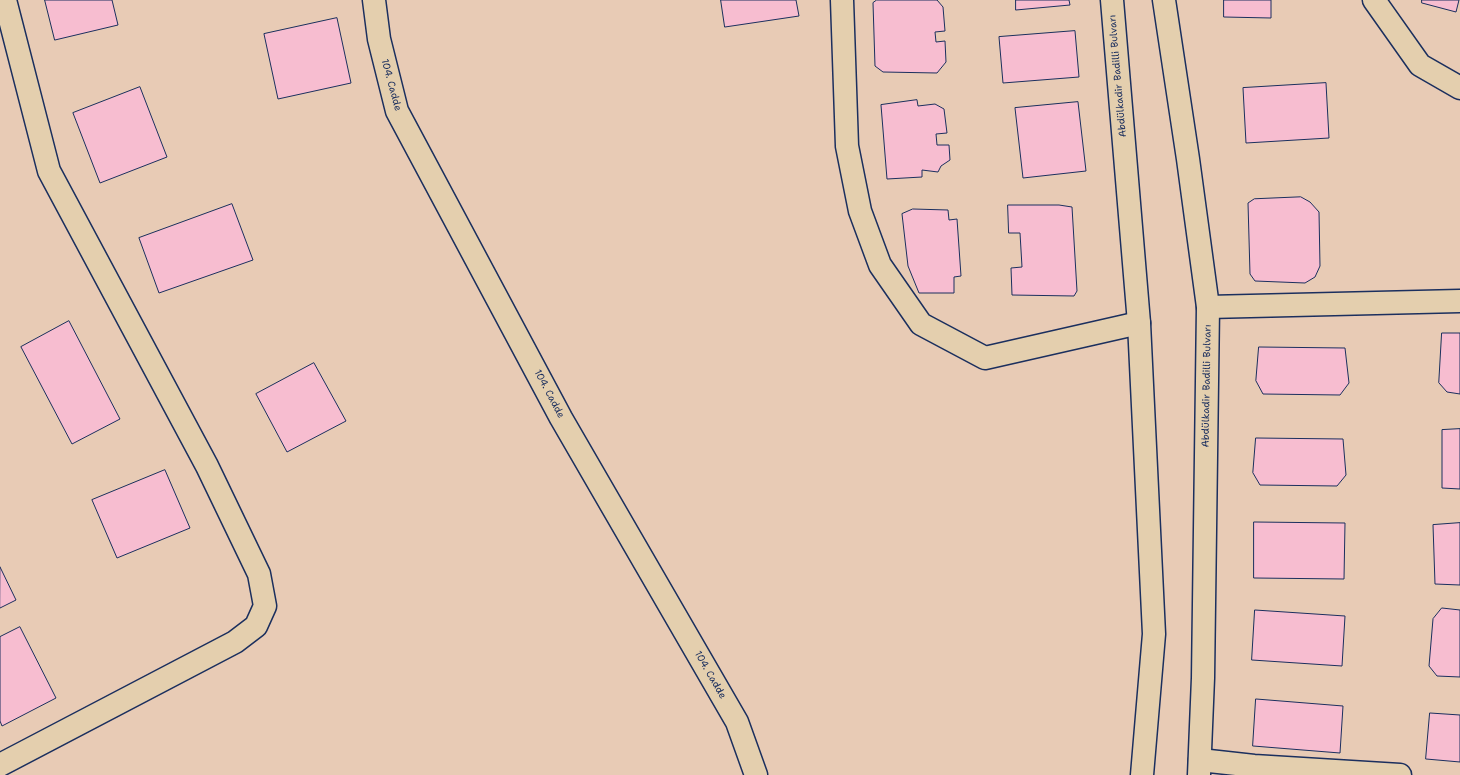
<!DOCTYPE html>
<meta charset="utf-8">
<style>
body{margin:0}
canvas{display:block;background:#e8cbb5}
</style>
<canvas width="1460" height="775"></canvas>
<script>
const c = document.querySelector('canvas').getContext('2d');
c.lineJoin = 'round';
function fill(path, color) {
  c.fillStyle = color;
  c.fill(path, 'evenodd');
}
function stroke(path, color, width, dash) {
  c.strokeStyle = color;
  c.lineWidth = width;
  c.lineCap = dash ? 'butt' : 'round';
  c.setLineDash(dash || []);
  c.stroke(path);
}
function drawText(font, color, halo, rows, align = 'center') {
  c.font = font + ' "Shantell Sans",sans-serif';
  c.lineWidth = 3;
  c.setLineDash([]);
  c.textBaseline = 'middle';
  c.strokeStyle = halo;
  c.fillStyle = color;
  for (const [text, x, y, turn = 0] of rows) {
    c.save();
    c.translate(x, y);
    c.rotate((+turn || 0) * Math.PI / 180);
    c.textAlign = isNaN(turn) ? turn : align;
    if (halo) c.strokeText(text, 0, 0);
    c.fillText(text, 0, 0);
    c.restore();
  }
}
const building = new Path2D(`
 M 45,0 L 112,0 L 118,25 L 55,40 Z
 M 721,0 L 796,0 L 799,16 L 725,27 Z
 M 877,0 L 937,0 L 943,7 L 945,31 L 935,32 L 936,42 L 945,41 L 946,62 L 937,73 L 883,72 L 875,66 L 873,3 Z
 M 1016,0 L 1069,0 L 1070,5 L 1016,10 Z
 M 1224,0 L 1271,0 L 1271,18 L 1224,17 Z
 M 1422,0 L 1459,0 L 1456,12 L 1422,3 Z
 M 337,18 L 351,83 L 278,99 L 264,34 Z
 M 1075,31 L 1079,77 L 1003,83 L 999,37 Z
 M 1326,83 L 1329,138 L 1246,143 L 1243,88 Z
 M 140,87 L 167,157 L 100,183 L 73,113 Z
 M 917,100 L 918,106 L 935,104 L 944,109 L 947,133 L 936,134 L 937,145 L 949,145 L 950,160 L 941,166 L 938,172 L 922,170 L 922,177 L 887,179 L 881,105 Z
 M 1078,102 L 1086,171 L 1023,178 L 1015,108 Z
 M 1301,197 L 1310,202 L 1319,212 L 1320,266 L 1315,277 L 1305,283 L 1255,281 L 1250,274 L 1248,203 L 1254,199 Z
 M 232,204 L 253,260 L 159,293 L 139,238 Z
 M 1008,205 L 1059,205 L 1072,207 L 1077,291 L 1074,296 L 1012,295 L 1011,268 L 1022,267 L 1020,233 L 1009,233 Z
 M 913,209 L 948,210 L 949,220 L 957,219 L 961,276 L 954,277 L 954,293 L 919,293 L 908,266 L 902,214 Z
 M 69,321 L 120,419 L 72,444 L 21,347 Z
 M 1442,333 L 1460,333 L 1460,394 L 1447,392 L 1439,383 Z
 M 1259,347 L 1345,348 L 1349,383 L 1340,395 L 1263,394 L 1256,381 Z
 M 314,363 L 346,421 L 287,452 L 256,394 Z
 M 1460,429 L 1460,489 L 1442,488 L 1442,430 Z
 M 1256,438 L 1343,439 L 1346,475 L 1337,486 L 1260,485 L 1253,473 Z
 M 165,470 L 190,528 L 117,558 L 92,500 Z
 M 1254,522 L 1345,523 L 1344,579 L 1254,578 Z
 M 1460,523 L 1460,585 L 1435,584 L 1433,525 Z
 M 0,567 L 16,600 L 0,608 Z
 M 1442,608 L 1460,610 L 1460,677 L 1437,676 L 1429,666 L 1433,619 Z
 M 1255,610 L 1345,616 L 1342,666 L 1252,660 Z
 M 20,627 L 56,698 L 2,726 L 0,721 L 0,637 Z
 M 1256,699 L 1343,706 L 1340,753 L 1253,746 Z
 M 1430,713 L 1460,715 L 1460,762 L 1426,759 Z`);
fill(building, '#f7bdd0');
stroke(building, '#1b2f5e', 1);
const minor = new Path2D(`
 M 374,0 L 379,39 L 397,111 L 561,418 L 737,722 L 756,775
 M 842,0 L 847,146 L 860,211 L 880,265 L 921,324 L 985,358 L 1139,323
 M 1374,0 L 1420,65 L 1460,88
 M 1208,307 L 1460,301
 M 1200,760 L 1254,766 L 1400,775
 M 0,765 L 235,642 L 256,626 L 265,606 L 259,574 L 207,466 L 49,171 L 5,0`);
const major = new Path2D(`
 M 1112,0 L 1139,323 L 1154,634 L 1142,775
 M 1164,0 L 1188,159 L 1208,307 L 1203,678 L 1199,775`);
stroke(minor, '#1b2f5e', 25);
stroke(major, '#1b2f5e', 25);
stroke(minor, '#e4cfae', 22);
stroke(major, '#e4cfae', 22);
drawText('10px', '#1b2f5e', '#e4cfae', [
 ["Abdülkadir Badilli Bulvarı",1118,76,-95],
 ["104. Cadde",391,85,75],
 ["Abdülkadir Badilli Bulvarı",1207,386,-89],
 ["104. Cadde",549,394,62],
 ["104. Cadde",710,675,60]
]);
</script>
